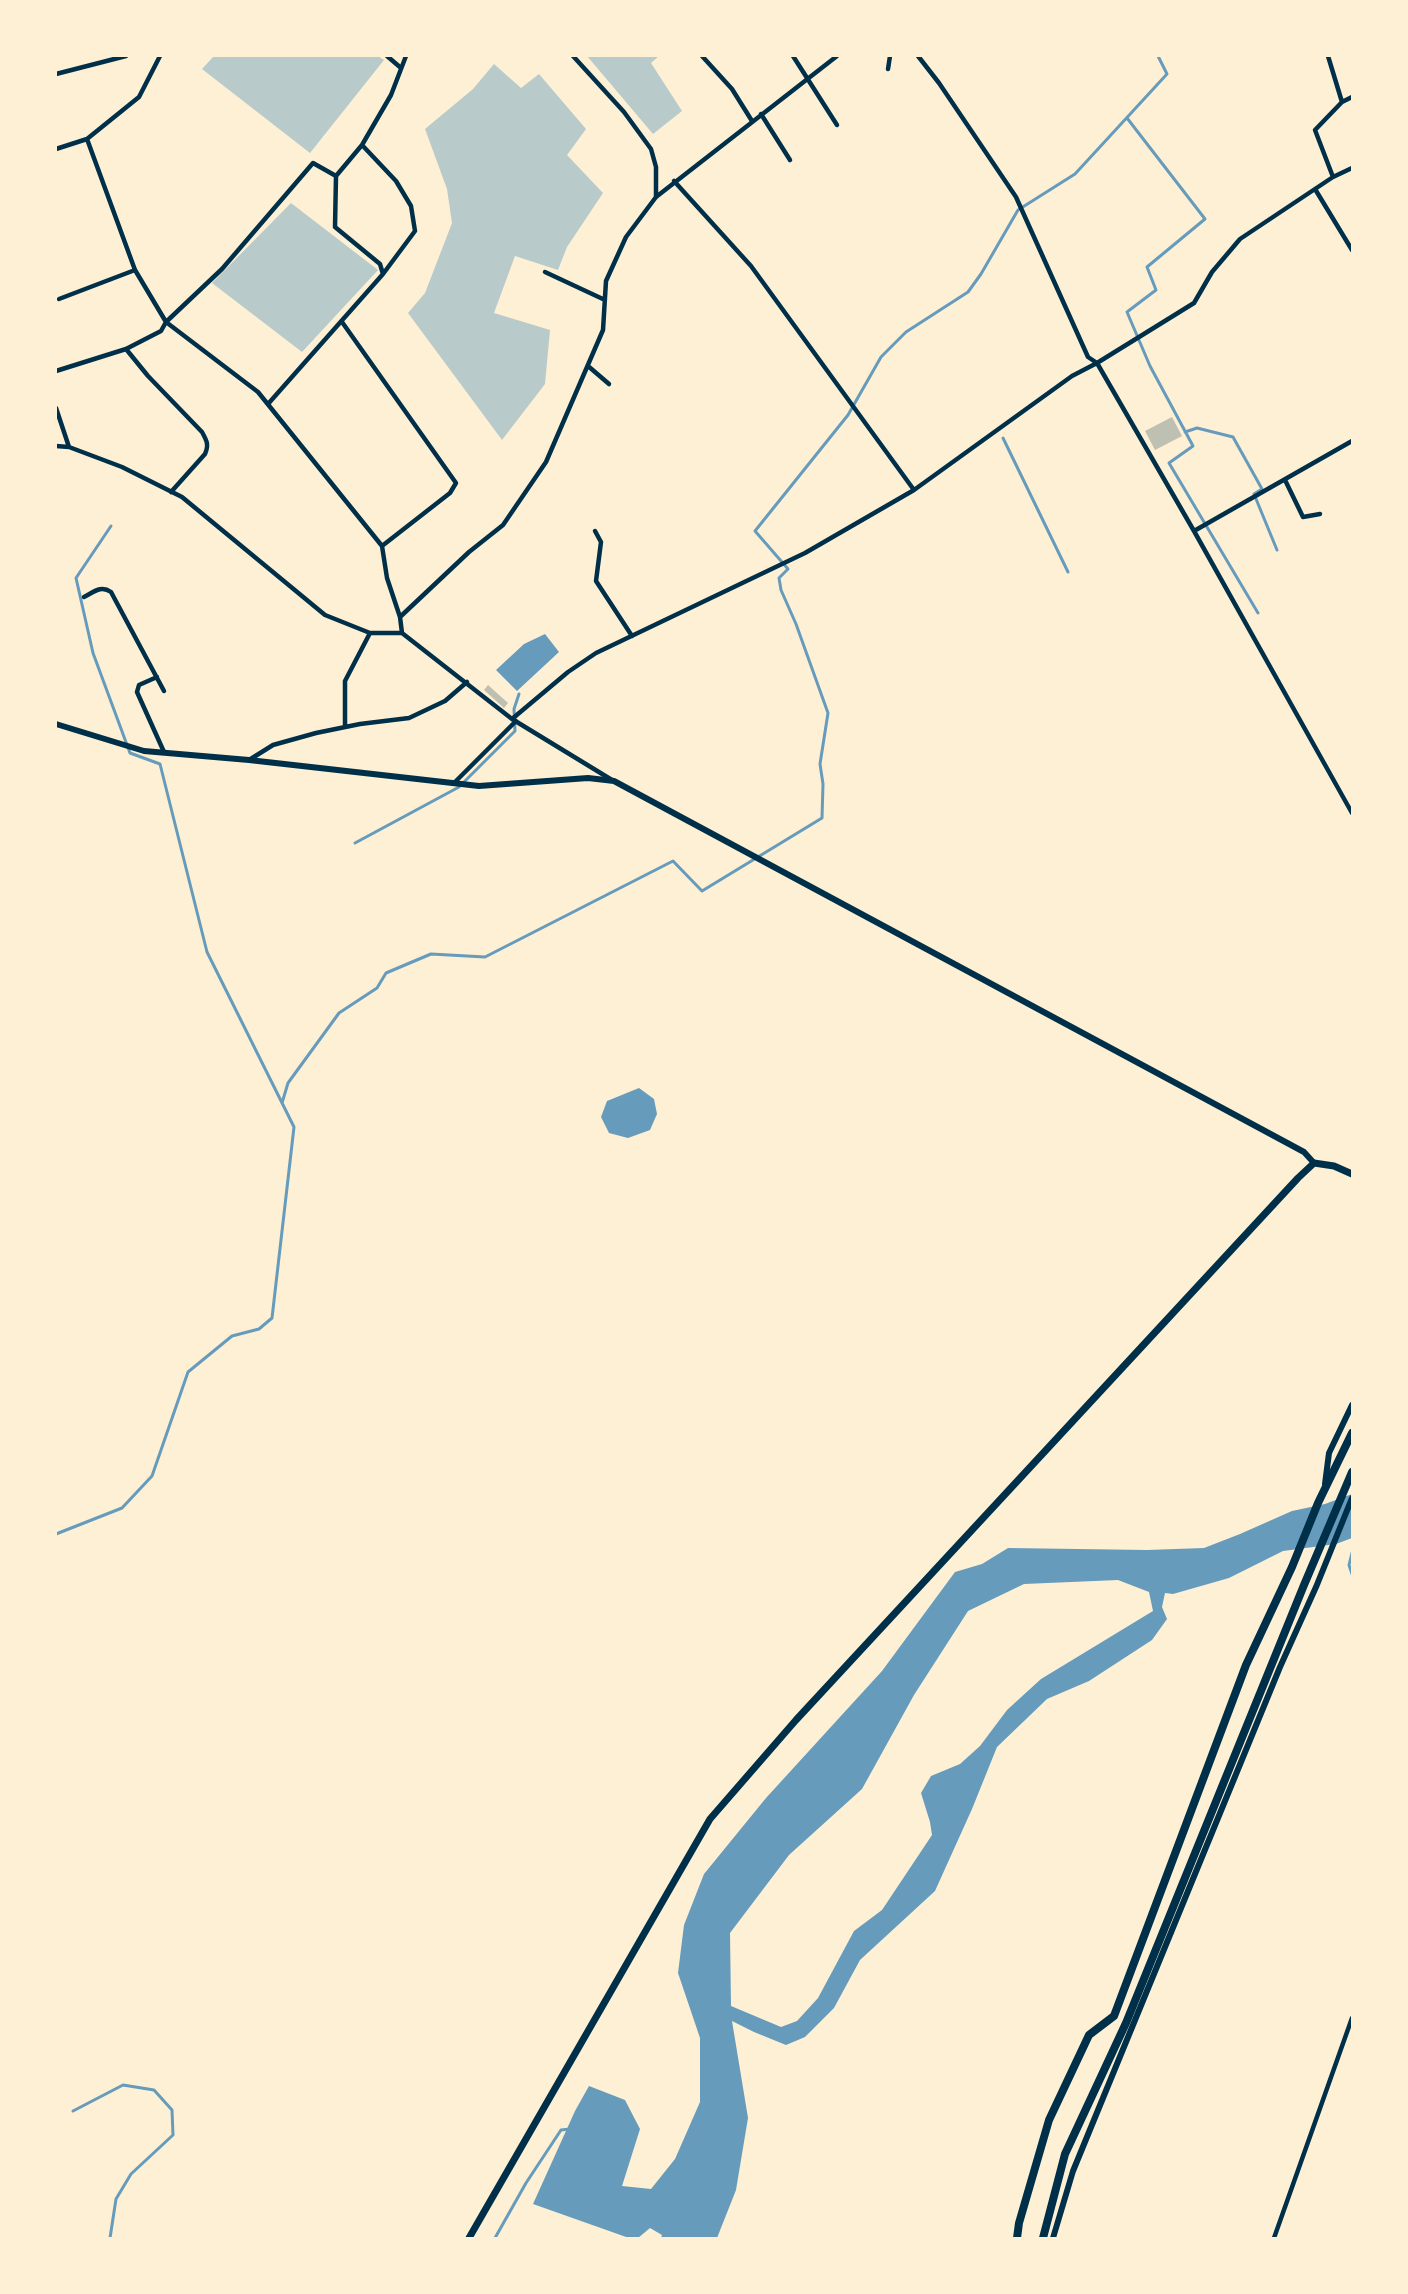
<!DOCTYPE html>
<style>
body{margin:0}
#map{position:relative;width:1408px;height:2294px;overflow:hidden;background:#fdf0d5;font-family:Raleway,sans-serif}
canvas{display:block}
.frame{position:absolute;inset:0;border:57px solid #fdf0d5;pointer-events:none}
</style>
<div id="map">
<canvas width="1408" height="2294"></canvas>
<div class="frame"></div>
</div>
<script>
const c = document.querySelector('canvas').getContext('2d');
c.lineJoin = 'round';
function fill(path, color) {
  c.fillStyle = color;
  c.fill(path, 'evenodd');
}
function stroke(path, color, width, dash) {
  c.strokeStyle = color;
  c.lineWidth = width;
  c.lineCap = dash ? 'butt' : 'round';
  c.setLineDash(dash || []);
  c.stroke(path);
}
fill(new Path2D(`
 M 214,56 L 378,56 L 384,60 L 310,153 L 202,69 Z
 M 587,56 L 659,56 L 651,63 L 682,111 L 653,134 Z
 M 494,64 L 521,88 L 539,74 L 586,129 L 567,155 L 603,193 L 567,247 L 558,270 L 515,256 L 494,313 L 550,330 L 545,384 L 502,440 L 408,313 L 425,293 L 452,223 L 447,189 L 425,129 L 473,89 Z
 M 291,203 L 378,270 L 302,352 L 212,283 Z`), '#b9caca');
fill(new Path2D(`
 M 545,634 L 559,652 L 517,691 L 496,670 L 524,644 Z
 M 639,1088 L 654,1099 L 657,1114 L 650,1130 L 628,1138 L 609,1133 L 601,1117 L 607,1101 Z
 M 1352,1494 L 1352,1538 L 1336,1544 L 1283,1551 L 1229,1578 L 1173,1594 L 1165,1593 L 1162,1607 L 1167,1619 L 1152,1640 L 1089,1681 L 1047,1699 L 997,1747 L 972,1809 L 935,1891 L 860,1960 L 834,2008 L 805,2037 L 786,2045 L 754,2032 L 732,2021 L 748,2118 L 736,2190 L 717,2238 L 661,2238 L 662,2235 L 650,2228 L 638,2238 L 629,2238 L 533,2204 L 575,2111 L 589,2086 L 625,2100 L 640,2129 L 622,2186 L 651,2189 L 675,2159 L 700,2102 L 700,2038 L 678,1973 L 684,1925 L 704,1874 L 766,1798 L 882,1671 L 955,1572 L 982,1564 L 1008,1548 L 1147,1550 L 1204,1548 L 1240,1534 L 1292,1511 L 1325,1504 ZM 1118,1580 L 1149,1592 L 1153,1611 L 1041,1679 L 1007,1710 L 980,1746 L 960,1764 L 931,1776 L 921,1793 L 930,1822 L 932,1835 L 882,1910 L 854,1931 L 818,1998 L 797,2021 L 781,2027 L 731,2006 L 730,1933 L 789,1855 L 862,1789 L 914,1695 L 968,1611 L 1024,1584 Z`), '#669bbc');
stroke(new Path2D(`
 M 1127,118 L 1205,219 L 1147,267 L 1156,290 L 1127,312 L 1150,366 L 1193,446 L 1169,463 L 1258,613
 M 1185,432 L 1197,428 L 1233,437 L 1262,489 L 1254,494 L 1277,550
 M 1003,438 L 1068,572
 M 355,843 L 459,787 L 515,731 L 514,709 L 519,694
 M 282,1103 L 288,1083 L 339,1013 L 377,988 L 386,973 L 431,954 L 485,957 L 673,861 L 702,891 L 822,818 L 823,784 L 820,764 L 828,713 L 796,624 L 781,590 L 779,578 L 788,569 L 755,531 L 848,415 L 881,357 L 906,332 L 968,292 L 981,274 L 1018,210 L 1075,174 L 1167,74 L 1158,56
 M 56,1534 L 122,1508 L 152,1476 L 188,1372 L 232,1336 L 259,1329 L 272,1318 L 294,1127 L 207,952 L 160,764 L 130,753 L 93,653 L 76,578 L 111,526
 M 1352,1553 L 1349,1565 L 1352,1574
 M 73,2111 L 123,2085 L 154,2090 L 172,2110 L 173,2135 L 131,2174 L 116,2199 L 110,2238
 M 495,2238 L 526,2183 L 561,2130 L 570,2129`), '#669bbc', 3);
fill(new Path2D(`
 M 1172,417 L 1182,436 L 1155,450 L 1145,431 Z
 M 488,685 L 508,703 L 504,708 L 484,690 Z`), '#bec0b2');
stroke(new Path2D(`
 M 387,56 L 401,68
 M 573,56 L 624,112 L 651,149 L 656,167 L 656,197
 M 702,56 L 732,89 L 752,121
 M 793,56 L 837,125
 M 918,56 L 939,83 L 1016,197 L 1088,357 L 1097,363 L 1194,531 L 1352,813
 M 1328,56 L 1342,102 L 1315,130 L 1333,177
 M 888,69 L 890,56
 M 56,74 L 126,56
 M 1342,102 L 1352,97
 M 761,114 L 790,160
 M 87,139 L 135,270 L 166,322 L 258,392 L 382,546 L 387,578 L 400,617 L 402,633
 M 362,145 L 396,181 L 411,206 L 415,231 L 383,274
 M 56,149 L 87,139 L 139,97 L 160,56
 M 674,181 L 751,266 L 914,490
 M 1315,189 L 1352,250
 M 545,272 L 605,300
 M 59,299 L 135,270
 M 342,322 L 456,483 L 450,493 L 382,546
 M 126,349 L 148,376 L 202,432 C 207,441 209,445 205,454 L 171,492
 M 588,366 L 609,384
 M 56,371 L 126,349 L 161,331 L 166,322 L 222,269 L 313,163 L 336,176
 M 268,404 L 383,274 L 380,264 L 335,227 L 336,176 L 362,145 L 391,95 L 406,56
 M 56,408 L 69,447
 M 56,446 L 69,447 L 122,467 L 182,497 L 325,615 L 370,633 L 402,633 L 512,719 L 612,780
 M 1285,480 L 1303,517 L 1320,514
 M 595,531 L 601,542 L 596,581 L 632,636
 M 1194,531 L 1352,441
 M 84,597 C 94,592 101,585 111,592 L 164,691
 M 400,617 L 469,552 L 503,525 L 546,462 L 603,330 L 606,281 L 626,237 L 656,197 L 837,56
 M 157,677 L 139,685 L 137,692 L 164,752
 M 512,719 L 568,672 L 596,653 L 805,553 L 914,490 L 1072,376 L 1097,363 L 1194,303 L 1212,272 L 1240,239 L 1333,177 L 1352,168
 M 345,726 L 345,681 L 370,633
 M 249,760 L 273,745 L 316,733 L 360,724 L 409,718 L 445,701 L 467,682
 M 454,783 L 516,721
 M 1274,2238 L 1352,2018`), '#003049', 4.5);
stroke(new Path2D(`
 M 56,724 L 144,751 L 249,760 L 479,786 L 588,778 L 614,781 L 1304,1152 L 1314,1163
 M 1325,1484 L 1329,1453 L 1352,1405
 M 1053,2238 L 1073,2171 L 1280,1667 L 1316,1587 L 1352,1498`), '#003049', 6);
stroke(new Path2D(`
 M 469,2238 L 710,1819 L 796,1720 L 1298,1178 L 1314,1163 L 1334,1166 L 1352,1174`), '#003049', 7);
stroke(new Path2D(`
 M 1017,2238 L 1019,2223 L 1049,2120 L 1089,2035 L 1114,2016 L 1246,1665 L 1292,1567 L 1318,1503 L 1352,1433
 M 1043,2238 L 1065,2154 L 1126,2023 L 1304,1585 L 1352,1472`), '#003049', 8);
</script>
